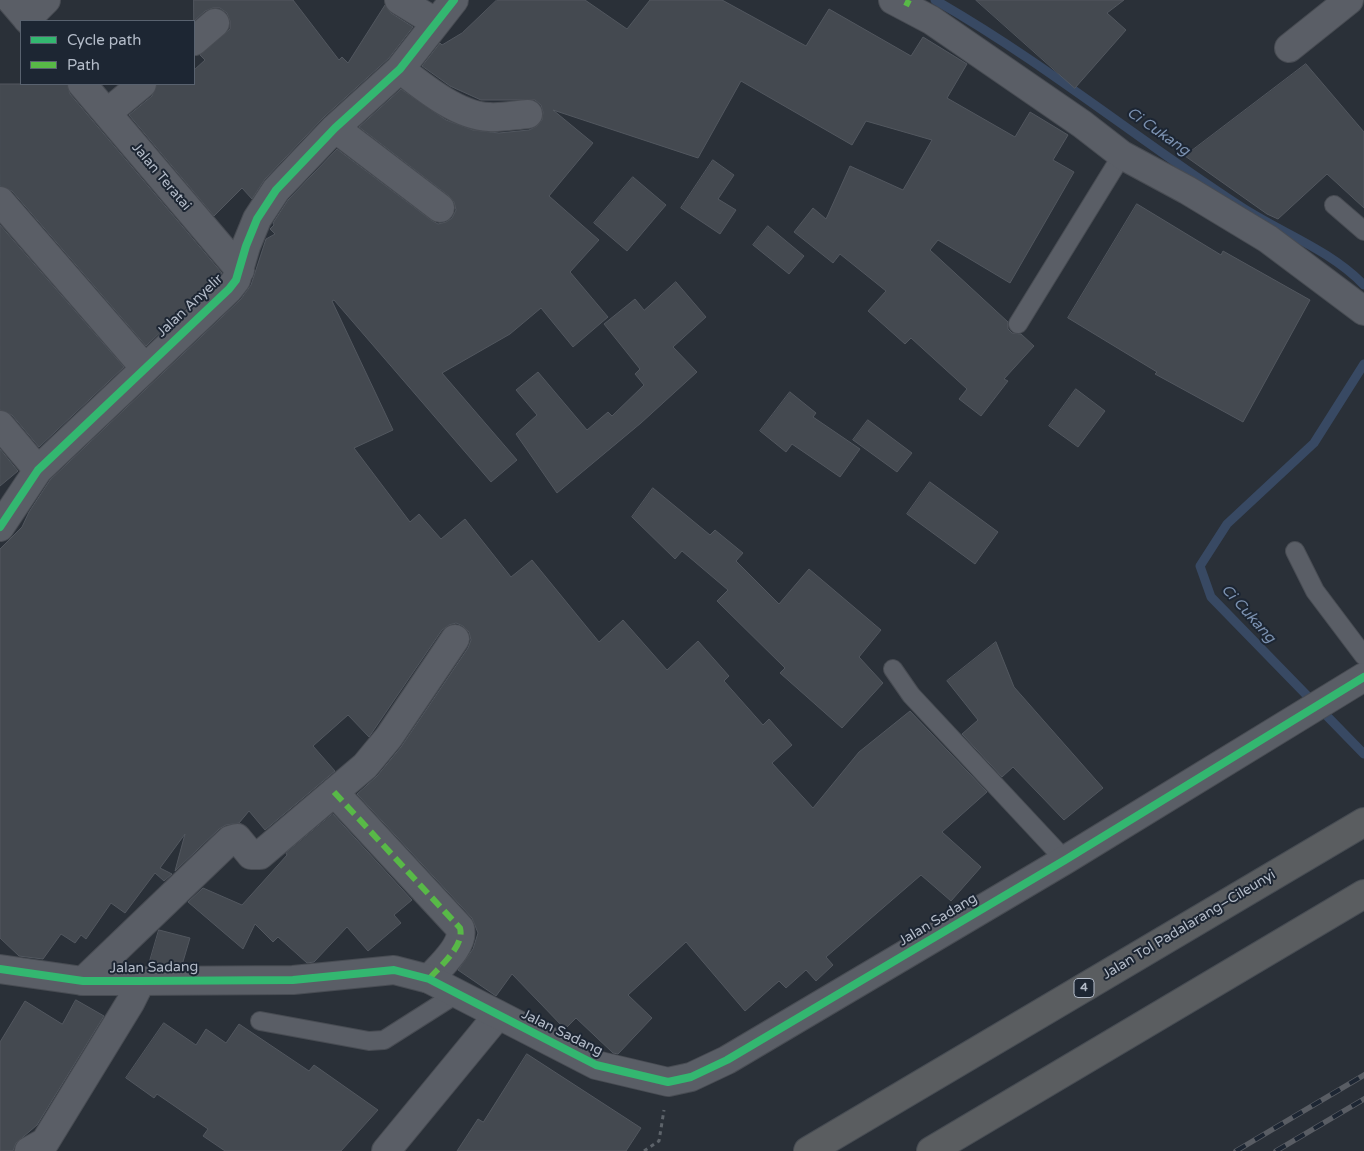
<!DOCTYPE html>
<meta charset="utf-8">
<style>
body{margin:0}
#map{position:relative;width:1364px;height:1151px;overflow:hidden;background:#2a3038;font-family:"Varela Round",sans-serif}
canvas{display:block}
.legend{position:absolute;left:20px;top:20px;width:175px;height:65px;box-sizing:border-box;background:#1d2633;border:1px solid #59626f;margin:0;padding:6px 9px;list-style:none;font-size:15px;color:#b4bcc9}
.legend li{display:flex;align-items:center;gap:10px;height:25px}
.legend b{width:25px;border:1px solid #59626f}
</style>
<div id="map">
<canvas width="1364" height="1151"></canvas>
<ul class="legend">
<li><b style="height:6px;background:#33b770"></b>Cycle path</li>
<li><b style="height:6px;background:#58b947"></b>Path</li>
</ul>
</div>
<script>
const c = document.querySelector('canvas').getContext('2d');
c.lineJoin = 'round';
function stroke(path, color, width, dash) {
  c.strokeStyle = color;
  c.lineWidth = width;
  c.lineCap = dash ? 'butt' : 'round';
  c.setLineDash(dash || []);
  c.stroke(path);
}
function fill(path, color) {
  c.fillStyle = color;
  c.fill(path, 'evenodd');
}
function drawText(font, color, halo, rows, align = 'center') {
  c.font = font + ' "Varela Round",sans-serif';
  c.lineWidth = 4;
  c.setLineDash([]);
  c.textBaseline = 'middle';
  c.strokeStyle = halo;
  c.fillStyle = color;
  for (const [text, x, y, turn = 0] of rows) {
    c.save();
    c.translate(x, y);
    c.rotate((+turn || 0) * Math.PI / 180);
    c.textAlign = isNaN(turn) ? turn : align;
    if (halo) c.strokeText(text, 0, 0);
    c.fillText(text, 0, 0);
    c.restore();
  }
}
stroke(new Path2D(`
 M 935,0 C 1042,61 1137,139 1240,206 C 1281,233 1329,249 1364,285
 M 1364,364 L 1314,443 L 1227,524 L 1200,566 L 1211,597 L 1364,754`), '#384963', 9);
const building = new Path2D(`
 M 194,0 L 293,0 L 339,60 L 342,57 L 348,63 L 385,5 L 391,13 L 413,27 L 389,58 L 324,117 L 265,179 L 252,199 L 242,188 L 214,216 L 129,115 L 152,96 L 157,84 L 194,84 L 194,70 L 205,60 L 200,55 L 230,29 L 230,21 L 227,13 L 220,8 L 213,8 L 205,11 L 194,21 Z
 M 497,0 L 585,0 L 627,29 L 650,0 L 722,0 L 806,46 L 829,9 L 911,56 L 923,37 L 967,64 L 947,98 L 1015,137 L 1030,112 L 1068,135 L 1053,160 L 1074,172 L 1010,283 L 938,240 L 930,250 L 1008,322 L 1008,329 L 1012,333 L 1021,334 L 1034,346 L 1004,379 L 1008,381 L 981,416 L 959,399 L 967,389 L 911,338 L 905,344 L 868,311 L 886,291 L 840,254 L 833,263 L 794,232 L 813,208 L 826,219 L 850,166 L 903,190 L 932,140 L 866,121 L 852,145 L 741,81 L 698,158 L 553,110 L 593,143 L 549,196 L 599,240 L 570,272 L 608,317 L 573,347 L 541,308 L 510,334 L 442,373 L 517,460 L 491,482 L 334,300 L 332,301 L 393,430 L 354,448 L 410,522 L 419,514 L 441,539 L 465,519 L 511,577 L 532,560 L 599,642 L 623,620 L 667,670 L 698,641 L 729,676 L 724,681 L 763,725 L 769,719 L 792,745 L 772,763 L 813,808 L 859,752 L 910,711 L 987,792 L 942,832 L 981,867 L 951,901 L 921,875 L 826,957 L 833,965 L 816,981 L 806,970 L 786,988 L 779,981 L 745,1011 L 686,942 L 628,995 L 652,1018 L 618,1054 L 613,1053 L 576,1018 L 565,1029 L 512,974 L 496,996 L 458,970 L 473,949 L 478,933 L 472,918 L 357,794 L 377,776 L 401,747 L 468,648 L 471,640 L 469,632 L 463,626 L 456,623 L 449,625 L 442,630 L 369,737 L 348,715 L 313,746 L 335,771 L 265,830 L 249,811 L 239,823 L 226,825 L 219,829 L 175,871 L 185,834 L 160,868 L 172,874 L 164,881 L 155,873 L 125,913 L 111,903 L 86,939 L 81,935 L 75,943 L 61,934 L 43,959 L 19,956 L 0,938 L 0,549 L 22,527 L 29,512 L 50,480 L 241,299 L 251,285 L 266,239 L 275,234 L 270,229 L 274,225 L 273,223 L 288,200 L 337,149 L 431,220 L 438,224 L 446,222 L 452,218 L 456,210 L 454,202 L 449,196 L 359,127 L 401,89 L 446,120 L 473,130 L 499,133 L 529,130 L 537,126 L 542,120 L 543,112 L 541,105 L 535,100 L 481,100 L 450,86 L 422,66 L 440,43 L 442,45 L 462,33 Z
 M 976,0 L 1124,0 L 1107,13 L 1126,30 L 1075,88 Z
 M 1306,64 L 1364,132 L 1364,208 L 1327,174 L 1278,219 L 1267,214 L 1185,156 Z
 M 0,84 L 67,84 L 70,94 L 222,273 L 146,346 L 12,191 L 0,186 Z
 M 713,160 L 734,175 L 718,199 L 736,210 L 720,234 L 681,208 Z
 M 633,177 L 666,205 L 627,251 L 594,223 Z
 M 1137,204 L 1221,255 L 1223,251 L 1310,300 L 1243,422 L 1155,374 L 1157,372 L 1068,318 Z
 M 0,225 L 124,367 L 39,447 L 12,415 L 0,410 Z
 M 768,226 L 804,256 L 789,274 L 753,245 Z
 M 676,282 L 706,317 L 673,347 L 697,372 L 641,423 L 557,493 L 516,434 L 537,415 L 516,390 L 538,372 L 587,430 L 608,412 L 612,416 L 644,385 L 635,374 L 640,369 L 604,324 L 635,299 L 644,310 Z
 M 1076,389 L 1105,411 L 1078,447 L 1049,426 Z
 M 790,392 L 816,413 L 813,417 L 860,449 L 840,477 L 792,444 L 786,452 L 760,431 Z
 M 868,420 L 912,453 L 897,472 L 853,440 Z
 M 0,449 L 18,471 L 0,486 Z
 M 930,482 L 998,532 L 975,564 L 907,514 Z
 M 653,488 L 710,535 L 715,530 L 743,553 L 736,561 L 779,604 L 809,569 L 881,630 L 859,657 L 883,683 L 842,728 L 780,673 L 785,668 L 717,601 L 728,590 L 682,551 L 675,559 L 632,517 Z
 M 996,642 L 1014,687 L 1103,788 L 1064,820 L 1013,767 L 1002,777 L 962,734 L 978,720 L 947,681 Z
 M 333,814 L 412,900 L 394,915 L 401,923 L 368,951 L 347,927 L 314,962 L 307,963 L 278,937 L 273,942 L 255,924 L 243,949 L 188,902 L 203,888 L 242,905 L 287,855 L 286,853 Z
 M 159,930 L 190,938 L 182,965 L 164,965 L 150,961 Z
 M 76,1000 L 104,1016 L 37,1125 L 16,1143 L 13,1151 L 0,1151 L 0,1042 L 25,1001 L 62,1024 Z
 M 164,1023 L 196,1045 L 206,1029 L 226,1043 L 239,1024 L 309,1071 L 314,1065 L 378,1110 L 341,1151 L 225,1151 L 203,1136 L 208,1129 L 157,1094 L 154,1098 L 126,1078 Z
 M 527,1054 L 641,1128 L 626,1151 L 457,1151 L 478,1119 L 483,1122 Z`);
fill(building, '#444950');
stroke(building, '#52575f', 1);
const service = new Path2D(`
 M 1334,205 L 1364,231
 M 1018,324 L 1122,155
 M 1295,551 L 1315,591 L 1364,656
 M 893,669 L 911,695 L 1065,860
 M 260,1021 L 369,1041 L 384,1040 L 458,993`);
const minor = new Path2D(`
 M 11,0 L 29,21
 M 399,0 L 435,22
 M 893,0 L 931,20 L 1082,124 L 1122,155 L 1187,190 L 1268,239 L 1364,311
 M 27,19 L 46,0
 M 194,41 L 215,23
 M 1289,48 L 1349,0
 M 400,69 C 423,87 458,116 489,117 C 501,118 515,115 528,114
 M 82,84 L 240,270
 M 107,113 L 142,84
 M 335,128 L 440,208
 M 0,201 L 144,367
 M 0,425 L 38,470
 M 0,527 L 38,470 L 229,289 L 236,280 L 246,246 L 257,219 L 276,190 L 335,128 L 400,69 L 454,0
 M 334,792 L 460,928 C 465,946 439,967 429,979
 M 83,981 L 230,840 L 237,838 L 251,855 L 260,855 L 365,766 L 389,737 L 455,639
 M 29,1151 L 45,1142 L 130,1003 L 141,981
 M 386,1151 L 498,1015`);
const tertiary = new Path2D(`
 M 0,969 L 83,981 L 141,981 L 293,980 L 394,970 L 429,979 L 596,1065 L 668,1082 L 691,1077 L 727,1060 L 1065,860 L 1364,677`);
const motorway = new Path2D(`
 M 808,1151 L 1364,822
 M 931,1151 L 1364,894`);
stroke(service, '#484c53', 20);
stroke(minor, '#484c53', 30);
stroke(tertiary, '#484c53', 30);
stroke(motorway, '#474c53', 30);
stroke(new Path2D(`
 M 644,1151 L 659,1141 L 664,1110`), '#5d636a', 3, [4, 4]);
stroke(service, '#5a5e66', 18);
stroke(minor, '#5a5e66', 28);
stroke(tertiary, '#5a5e66', 28);
stroke(motorway, '#5a5d60', 28);
const rail = new Path2D(`
 M 1236,1151 L 1364,1075
 M 1276,1151 L 1364,1099`);
stroke(rail, '#595d64', 5.5);
stroke(rail, '#1d2633', 4, [11]);
stroke(new Path2D(`
 M 906,6 L 909,0
 M 334,792 L 460,928 C 465,946 439,967 429,979`), '#58b947', 6, [12, 6]);
stroke(new Path2D(`
 M 0,527 L 38,470 L 229,289 L 236,280 L 246,246 L 257,219 L 276,190 L 335,128 L 400,69 L 454,0
 M 0,969 L 83,981 L 141,981 L 293,980 L 394,970 L 429,979 L 596,1065 L 668,1082 L 691,1077 L 727,1060 L 1065,860 L 1364,677`), '#33b770', 8);
for (const [x, y, w] of [
 [1084,988,20]
]) {
  const box = new Path2D();
  box.roundRect(x - w / 2, y - 9.5, w, 19, 4);
  c.fillStyle = '#1d2633';
  c.fill(box);
  stroke(box, '#b4bcc9', 1);
}
drawText('bold 12px', '#b4bcc9', null, [
 ["4",1084,988]
]);
drawText('14px', '#b4bcc9', '#1d2633', [
 ["Jalan Teratai",161,177,50],
 ["Jalan Anyelir",190,306,-43],
 ["Jalan Sadang",938,920,-31],
 ["Jalan Tol Padalarang–Cileunyi",1189,925,-31],
 ["Jalan Sadang",154,968,-1],
 ["Jalan Sadang",562,1033,26]
]);
drawText('italic 15px', '#7c92b1', '#1d2633', [
 ["Ci Cukang",1158,132,35],
 ["Ci Cukang",1248,614,48]
]);
</script>
